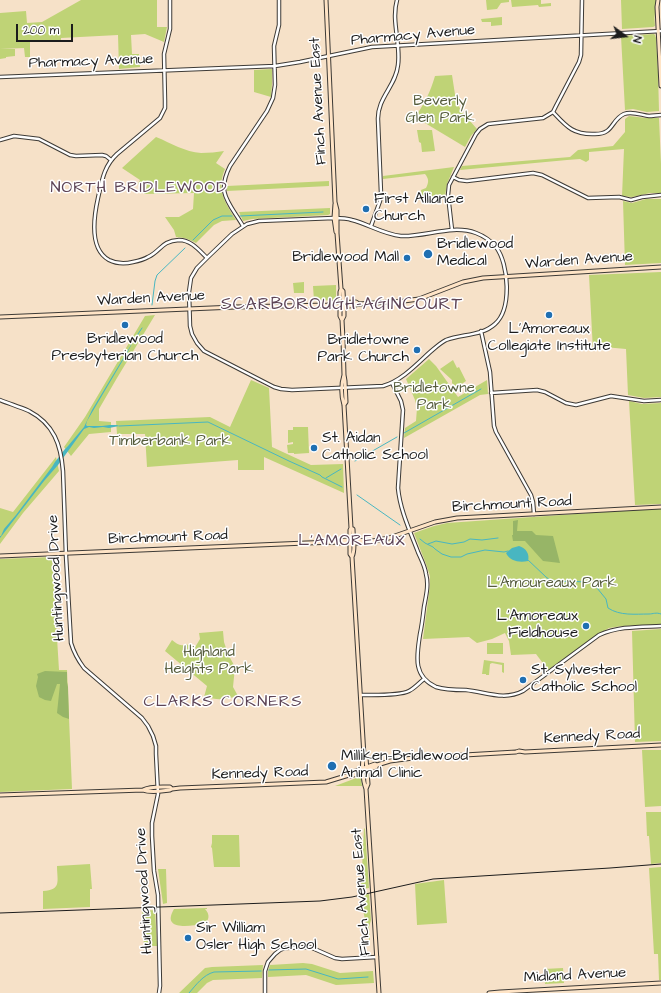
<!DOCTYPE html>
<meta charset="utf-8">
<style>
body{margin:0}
#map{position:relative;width:661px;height:993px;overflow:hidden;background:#f6e1c8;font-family:"Architects Daughter",sans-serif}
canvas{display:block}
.north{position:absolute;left:605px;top:16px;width:40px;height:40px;-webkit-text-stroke:3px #fff;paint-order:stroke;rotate:105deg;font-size:11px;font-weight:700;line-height:16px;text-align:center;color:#1c1c1c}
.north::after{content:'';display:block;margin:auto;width:14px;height:18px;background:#1c1c1c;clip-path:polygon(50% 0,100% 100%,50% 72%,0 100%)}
.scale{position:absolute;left:16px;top:24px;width:57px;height:18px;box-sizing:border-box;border:2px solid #1c1c1c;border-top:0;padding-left:5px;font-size:12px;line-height:14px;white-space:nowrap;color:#1c1c1c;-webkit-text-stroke:3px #fff;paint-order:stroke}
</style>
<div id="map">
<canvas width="661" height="993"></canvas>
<div class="north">N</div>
<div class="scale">200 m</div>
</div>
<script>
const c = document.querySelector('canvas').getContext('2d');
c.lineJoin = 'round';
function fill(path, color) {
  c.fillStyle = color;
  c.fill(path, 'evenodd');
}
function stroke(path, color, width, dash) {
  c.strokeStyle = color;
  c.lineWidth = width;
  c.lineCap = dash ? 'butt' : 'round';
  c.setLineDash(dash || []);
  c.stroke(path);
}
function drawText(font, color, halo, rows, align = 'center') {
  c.font = font + ' "Architects Daughter",sans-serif';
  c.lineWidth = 3;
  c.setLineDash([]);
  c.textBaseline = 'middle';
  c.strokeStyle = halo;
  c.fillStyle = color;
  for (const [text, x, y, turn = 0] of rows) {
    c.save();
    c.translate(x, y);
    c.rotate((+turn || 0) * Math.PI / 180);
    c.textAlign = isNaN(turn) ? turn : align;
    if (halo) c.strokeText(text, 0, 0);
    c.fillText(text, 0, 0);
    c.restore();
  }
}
fill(new Path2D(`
 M 81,0 L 157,0 L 157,27 L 167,27 L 164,42 L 145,34 L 131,35 L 132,54 L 139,54 L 140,67 L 119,69 L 118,35 L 61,38 L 61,41 L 30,42 L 30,57 L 25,57 L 24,48 L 0,49 L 0,13 L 26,11 L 27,23 L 42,22 Z
 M 486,0 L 509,0 L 509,2 L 501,3 L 497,9 L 487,10 Z
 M 511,0 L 541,0 L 541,4 L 551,3 L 551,6 L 539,7 L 538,5 L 512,7 Z
 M 621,0 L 656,0 L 655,18 L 654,13 L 655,26 L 653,27 L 622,29 Z
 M 502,17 L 502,25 L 491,26 L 491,22 L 482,22 L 481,19 Z
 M 654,34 L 655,35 L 656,38 L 658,72 L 659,111 L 647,112 L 633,109 L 625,110 L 621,36 Z
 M 0,49 L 15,49 L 15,56 L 6,57 L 6,58 L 0,59 Z
 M 272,69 L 272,84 L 271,97 L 254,92 L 254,70 Z
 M 452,75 L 456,101 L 462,112 L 477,129 L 471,136 L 465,147 L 420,120 L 406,120 L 407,114 L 416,116 C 425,102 430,93 435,76 Z
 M 629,116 L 646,118 L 659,118 L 661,164 L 661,193 L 650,193 L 632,197 L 622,196 L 624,149 L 589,152 L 589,160 L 586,162 L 580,159 L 567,160 L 460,170 L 462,166 L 570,157 L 578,150 L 613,146 L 625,132 L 625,119 Z
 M 417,130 L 432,130 L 435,151 L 422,152 L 421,143 L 419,142 Z
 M 156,137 C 171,143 185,152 201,153 C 209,153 217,152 224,151 L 216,163 L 225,169 C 216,190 225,202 236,220 L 222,221 L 214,225 L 196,243 C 189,239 183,237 176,237 L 174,230 L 165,217 L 179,217 L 193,209 L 194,193 L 144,194 L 147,185 L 145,184 L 145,186 L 143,187 L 138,184 L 140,180 L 122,168 Z
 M 454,167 L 447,184 L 445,196 L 422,199 L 421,190 L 426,188 C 429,182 429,179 425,174 L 383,179 L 383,176 Z
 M 329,181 L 329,186 L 227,191 L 227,186 Z
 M 646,199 L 661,199 L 661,263 L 625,265 L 623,201 L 632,203 Z
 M 330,208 L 330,214 L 328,215 L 252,219 L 243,221 L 239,212 Z
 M 661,272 L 661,397 L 644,398 L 628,395 L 626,349 L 604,347 L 593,351 L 589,275 Z
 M 304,282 L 304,293 L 294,293 L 293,283 Z
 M 336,285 L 336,300 L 314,301 L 313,286 Z
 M 155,315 L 117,378 L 99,409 L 99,421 L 111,422 L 111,432 L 89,434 L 71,456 L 64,447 L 85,417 L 145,316 Z
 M 429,359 L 436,366 L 458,397 L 487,380 L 488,394 L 480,395 L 404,438 L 405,428 L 416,421 L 417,408 L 415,400 L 406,379 Z
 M 453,360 L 457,368 L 459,367 L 466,381 L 456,388 L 452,383 L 452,380 L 440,369 Z
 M 251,380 L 269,388 L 272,447 L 311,465 L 343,464 L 344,493 L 264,457 L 264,470 L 238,470 L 238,460 L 147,467 L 145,434 L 117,434 L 116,421 L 210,417 L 230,427 Z
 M 629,401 L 642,404 L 661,403 L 661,504 L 635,505 Z
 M 293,427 L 308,427 L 309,453 L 294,454 L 294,453 L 288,453 L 287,445 L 293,444 L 293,442 L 288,443 L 288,430 L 293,430 Z
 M 56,457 L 59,471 L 23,513 L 0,544 L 0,508 L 13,512 Z
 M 661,508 L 661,625 L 622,626 L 609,628 L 597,635 L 548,670 L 536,654 L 511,655 L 509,641 L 505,633 L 492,639 L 477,643 L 469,637 L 423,639 L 430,585 L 430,576 L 426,564 L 414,533 L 434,526 L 447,523 Z
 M 52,557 L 59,670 L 67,670 L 72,789 L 0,792 L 0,559 Z
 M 661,629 L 661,741 L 635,742 L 632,631 Z
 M 223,631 L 224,642 L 228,654 L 235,667 L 233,687 L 238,696 C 222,700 219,700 204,697 L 207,686 L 165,651 L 172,640 C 177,644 181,647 186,644 L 191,646 L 194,649 L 200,639 L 199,633 Z
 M 487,643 L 503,643 L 503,654 L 487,654 Z
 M 484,660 L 504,663 L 504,673 L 502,672 L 502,665 L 492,663 L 490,664 L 489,675 L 486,675 L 486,674 L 482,674 Z
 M 642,750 L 661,750 L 661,806 L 645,807 Z
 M 359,777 L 361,778 L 362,786 L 335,786 Z
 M 646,812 L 661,812 L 661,863 L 651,864 L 649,836 L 647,836 Z
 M 364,828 L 365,829 L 369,888 L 361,889 Z
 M 212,835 L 239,835 L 240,867 L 214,867 L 212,848 L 211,847 L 212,843 Z
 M 90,864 L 92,889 L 90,889 L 90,907 L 43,909 L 43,891 C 62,890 57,881 57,866 Z
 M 661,867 L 661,980 L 659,980 L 658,954 L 654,954 L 649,868 Z
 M 158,869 L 166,869 L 167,903 L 163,904 Z
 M 444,880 L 447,923 L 417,925 L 415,884 Z
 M 369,894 L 371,920 L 369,927 L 370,944 L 360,895 Z
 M 207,908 L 207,909 L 205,909 C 210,914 210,921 203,924 C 190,926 161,931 174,909 Z
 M 155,910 L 157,946 L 144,946 L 142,911 Z
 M 303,963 L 312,964 L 340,973 L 373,971 L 374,983 L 336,985 L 306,975 L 268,977 L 268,971 L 270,965 Z
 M 263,965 L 262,978 L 213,980 L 207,983 L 197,993 L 179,993 L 205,968 L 212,967 Z
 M 563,968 L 564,983 L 545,984 L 544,969 Z`), '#bfd376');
fill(new Path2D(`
 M 518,520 L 517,531 L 532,531 L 536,535 L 553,536 L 560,563 L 543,561 L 525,541 L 513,541 L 512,535 L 513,535 L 513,521 Z
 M 45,671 L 67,672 L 67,682 L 68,687 L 69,719 L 63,717 L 57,713 L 60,684 L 57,684 L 51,701 L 45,700 L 39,697 L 36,686 L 38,677 L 37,674 Z`), '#97b567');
fill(new Path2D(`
 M 134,340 L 126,355 L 87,421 L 86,425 L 87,426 L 102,426 L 110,425 L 117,425 L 119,426 L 109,428 L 103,427 L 94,428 L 89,427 L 84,429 L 58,465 L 44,481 L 0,538 L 0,536 L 1,536 L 4,529 L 16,515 L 52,467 L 55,462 L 65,449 L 68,446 L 84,427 L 92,410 Z
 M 519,546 C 526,548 530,554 528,561 C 519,563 510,561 506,553 L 512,548 Z`), '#48b6c1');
stroke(new Path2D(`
 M 240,216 L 323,212
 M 193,240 L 213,220 L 222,216 L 232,216
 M 152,305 L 155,281 L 157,275 L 185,248
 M 134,340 L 142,328
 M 119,426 L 208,422 L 289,461 L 320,475 L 322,477 L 342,487
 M 404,433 L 481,389
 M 355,461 L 397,437
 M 326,478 L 341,469
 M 357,495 L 400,525
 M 420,539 L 425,543 L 433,547 L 435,549 L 442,554 L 451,557 L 461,557 L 467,554 L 485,550 L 504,552 L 508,551
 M 428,544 L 436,541 L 452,544 L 464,542 L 470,539 L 482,540 L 498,538
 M 527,559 L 546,577 L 550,580 L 562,582 L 568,581 L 584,582
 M 597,588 L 606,599 L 608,608 C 620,616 635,614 649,614 C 653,614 656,612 661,614
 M 269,970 L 306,969 L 338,979 L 368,977
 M 189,993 C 196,985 203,975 214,972 L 261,971`), '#48b6c1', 1);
const tertiary = new Path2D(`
 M 170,0 L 170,29 L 164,54 L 165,101 L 165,108 L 160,118 L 117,154 C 104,166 102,180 98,198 C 94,216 89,249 109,260 C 117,264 125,264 133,262 C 138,261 143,260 148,257 C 161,251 161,241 179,240 C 191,240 199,250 207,258
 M 0,77 L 275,66 L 300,62 L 372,47 L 661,31
 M 553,112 C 566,126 573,135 595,134 C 599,134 603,134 607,131 C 613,127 615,118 624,114 C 632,111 641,115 649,116 C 653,116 657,115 661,115
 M 0,140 L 14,136 L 39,139 L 70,155 L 76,156 L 102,155 L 106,156 L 111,160
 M 453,177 L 459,180 L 467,181 L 533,173 L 542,175 L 588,198 L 619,197 L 631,200 L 642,197 L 661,195
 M 334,218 C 340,218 346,218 352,220 C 368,224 383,234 401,236 C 426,237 452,224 476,233 C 484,236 491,241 496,247 C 509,264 512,309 495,324 C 482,336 462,334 446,340 C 440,343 435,348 429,353 C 416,365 401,381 383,386 L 292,390 L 281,389 L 274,387 L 204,351 L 197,343 L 192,334 L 190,326 L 189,292 L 191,278 L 197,268 L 208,257 L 232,234 L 247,224 L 259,221 Z
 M 243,226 C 229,202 216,194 230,166 L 267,111 L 273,98 L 275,85 L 274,46 L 279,25 L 279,0
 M 371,226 L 380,201 L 381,193 L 378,120 C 377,98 396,86 398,65 C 401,44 391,21 397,0
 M 452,230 L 448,195 L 449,185 L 476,134 L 480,129 L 488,124 L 543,118 L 553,112 L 556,106 L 579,62 L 581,55 L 582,0
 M 481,331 L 490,372 L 494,426 L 496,432 L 531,495 L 533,502 L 534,514
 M 392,383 L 401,401 L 403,410 L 398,488 C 400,510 410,531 418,552 C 421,559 425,566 426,574 C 429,585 426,596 424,607 C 423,616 422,625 420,634 C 417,655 412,676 436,687 C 445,690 457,690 466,690 C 486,692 504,701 523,691 L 599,635 C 619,626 640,627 661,626
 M 491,393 L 537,390 L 545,392 L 566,403 L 576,405 L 611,396 L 644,401 L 661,400
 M 0,400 C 10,404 20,407 29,411 C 54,424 61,445 63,471 L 66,556 L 71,643 C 74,653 78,660 84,668 L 142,718 L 148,726 L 153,736 L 156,746 L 156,754 L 158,794 L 152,823 L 152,836 L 154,871 L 158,895 L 160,986 L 159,993
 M 361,695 C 374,695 399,696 409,691 C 415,688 419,683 424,679
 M 265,993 L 265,971 L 268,962 L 275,954 L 280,950 L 285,948 L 310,947 L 335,958 L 342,959 L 377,957`);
const secondary = new Path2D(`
 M 326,0 L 335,202 L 337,210 L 337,233 L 341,289 L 343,291 L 344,309 L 344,316 L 342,320 L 343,339 L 344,375 L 345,381 L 346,402 L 344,405
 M 658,0 L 657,7 L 658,27 L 661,86
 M 335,204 L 334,218 L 336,232
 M 341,289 L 340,292 L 340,316 L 342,320
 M 328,305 C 335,307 352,307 359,304 L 404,301 L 419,299 L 463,282 L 483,278 L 661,267
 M 0,317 L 235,307 L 328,305 L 331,303 L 356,302 L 359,304
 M 344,375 C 341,384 341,396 344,405 L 351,528 L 350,530 L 350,554 L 352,557 L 364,756 L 366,758 L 368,784 L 366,789
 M 351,528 L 353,529 C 353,538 356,549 352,557
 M 338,542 C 343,539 361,539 367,542
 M 0,556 L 306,543 L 338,542 L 340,543 L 363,543 L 367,542 L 389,538 L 435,522 L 457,518 L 661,507
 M 364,756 C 361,763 363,781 366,789 L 379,993
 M 349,775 L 351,776 L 376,767 L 377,765 L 390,761 L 413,758 L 516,752 L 519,751 L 525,752 L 661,745
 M 143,790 C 150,786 161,787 170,787 L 172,789
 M 0,795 L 143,790 C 151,793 161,791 170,790 L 172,789 L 180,788 L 326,782 L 349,775 L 350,773 L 375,764 L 377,765
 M 489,993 L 500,992 L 661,983`);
stroke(tertiary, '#3d3a36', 4.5);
stroke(secondary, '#3d3a36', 5);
stroke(tertiary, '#fff', 2.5);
stroke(secondary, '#ffe4c6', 3);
stroke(new Path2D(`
 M 0,913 L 320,901 L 352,897 L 433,879 L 610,868 L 661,864`), '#1c1c1c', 1);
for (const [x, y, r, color] of [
 [366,209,4,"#1f6fb2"],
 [428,254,5,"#1f6fb2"],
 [407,258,4,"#1f6fb2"],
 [549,315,4,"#1f6fb2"],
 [125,325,4,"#1f6fb2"],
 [417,350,4,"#1f6fb2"],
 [314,448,4,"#1f6fb2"],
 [586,626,4,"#1f6fb2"],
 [523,680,4,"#1f6fb2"],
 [332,766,5,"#1f6fb2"],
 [188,938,4,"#1f6fb2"]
]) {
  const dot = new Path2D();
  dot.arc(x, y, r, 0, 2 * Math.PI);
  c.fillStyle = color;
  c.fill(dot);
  stroke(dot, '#fff', 1.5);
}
drawText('15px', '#1c1c1c', '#fff', [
 ["Pharmacy Avenue",413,36,-5],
 ["Pharmacy Avenue",91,62,-2],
 ["Finch Avenue East",319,101,-93],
 ["Warden Avenue",579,261,-4],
 ["Warden Avenue",151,299,-3],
 ["Birchmount Road",512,505,-3],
 ["Birchmount Road",168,538,-2],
 ["Huntingwood Drive",57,578,-93],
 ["Kennedy Road",592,737,-3],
 ["Kennedy Road",260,774,-2],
 ["Huntingwood Drive",145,891,-93],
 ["Finch Avenue East",362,892,-94],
 ["Midland Avenue",575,976,-3]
]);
drawText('15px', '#555c3c', '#fff', [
 ["Beverly",440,102],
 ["Glen Park",440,119],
 ["Bridletowne",434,389],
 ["Park",434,406],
 ["Timberbank Park",170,442],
 ["L'Amoureaux Park",552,584],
 ["Highland",209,653],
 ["Heights Park",209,670]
]);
drawText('15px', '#1c1c1c', '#fff', [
 ["First Alliance",374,200],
 ["Church",374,217],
 ["Bridlewood",437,245],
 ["Medical",437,262],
 ["Bridlewood Mall",399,258,"right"],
 ["L'Amoreaux",549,330,"center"],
 ["Collegiate Institute",549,347,"center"],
 ["Bridlewood",125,340,"center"],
 ["Presbyterian Church",125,357,"center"],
 ["Bridletowne",409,341,"right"],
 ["Park Church",409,358,"right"],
 ["St. Aidan",322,439],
 ["Catholic School",322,456],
 ["L'Amoreaux",578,617,"right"],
 ["Fieldhouse",578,634,"right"],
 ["St. Sylvester",531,671],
 ["Catholic School",531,688],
 ["Milliken-Bridlewood",341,757],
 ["Animal Clinic",341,774],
 ["Sir William",196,929],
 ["Osler High School",196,946]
], 'left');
c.letterSpacing = '1px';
drawText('16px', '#5d4456', '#fff', [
 ["NORTH BRIDLEWOOD",139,189],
 ["L'AMOREAUX",352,542],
 ["CLARKS CORNERS",223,703]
]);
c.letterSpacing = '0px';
c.letterSpacing = '1px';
drawText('17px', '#5d4456', '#fff', [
 ["SCARBOROUGH–AGINCOURT",342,305]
]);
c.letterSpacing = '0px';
</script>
